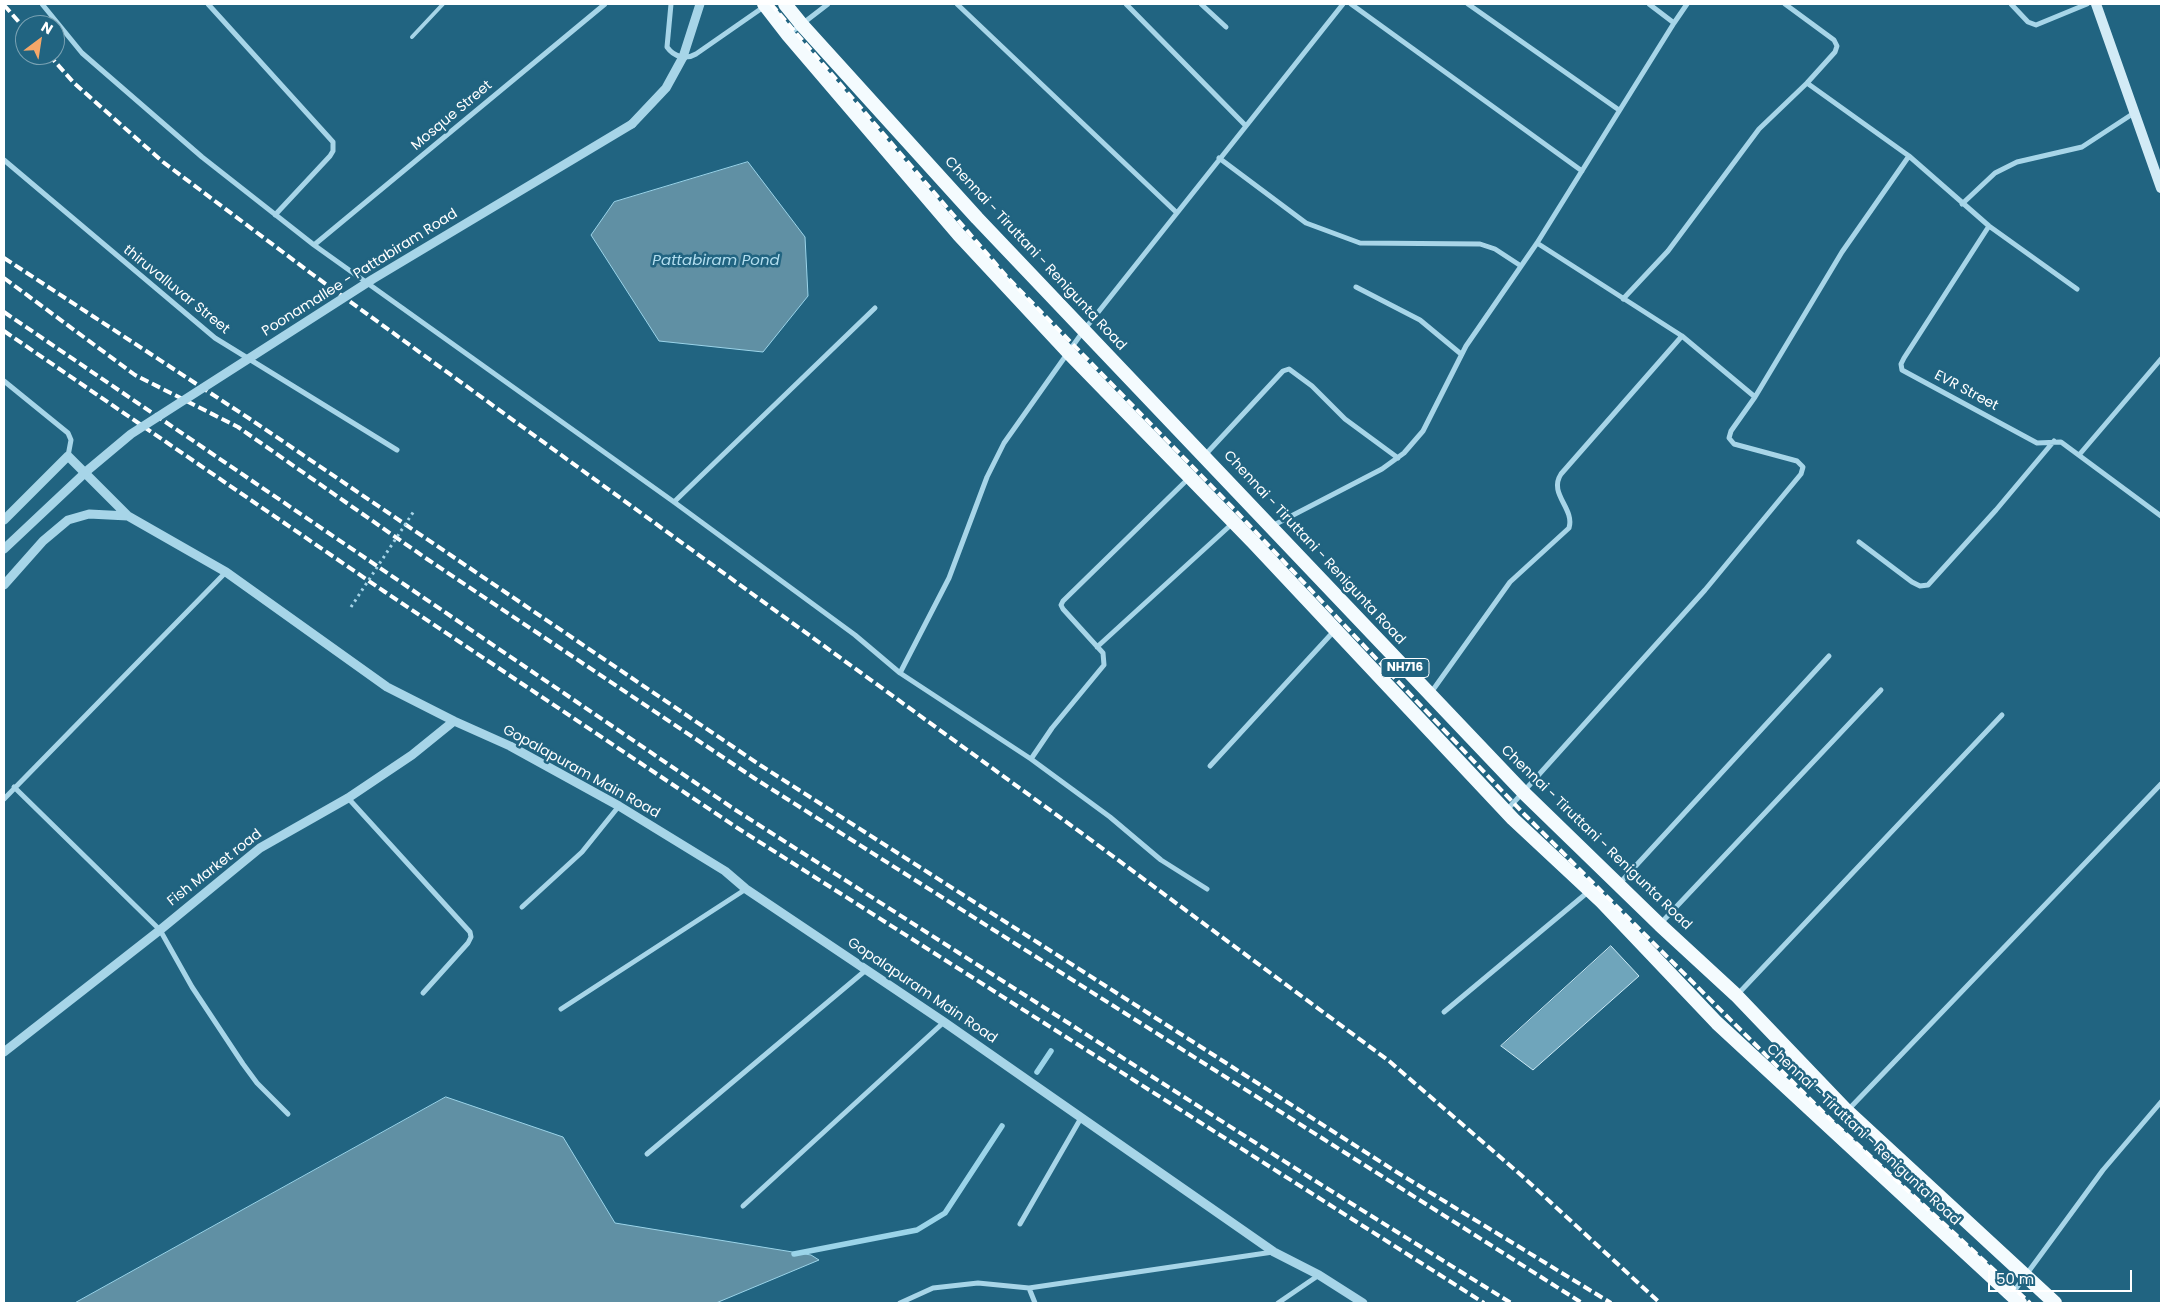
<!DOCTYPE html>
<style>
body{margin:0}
#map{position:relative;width:2165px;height:1307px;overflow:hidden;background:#216481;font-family:Poppins,sans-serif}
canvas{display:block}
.frame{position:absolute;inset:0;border:5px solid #fff;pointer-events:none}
.north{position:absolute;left:15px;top:15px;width:50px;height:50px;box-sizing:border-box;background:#216481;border:1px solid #7aa2b3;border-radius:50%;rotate:31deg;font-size:14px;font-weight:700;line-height:20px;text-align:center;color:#fff}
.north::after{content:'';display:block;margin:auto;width:18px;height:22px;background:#f4a769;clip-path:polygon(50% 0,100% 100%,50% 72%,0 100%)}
.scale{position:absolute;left:1988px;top:1270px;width:144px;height:22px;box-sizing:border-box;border:2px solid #fff;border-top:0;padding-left:6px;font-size:15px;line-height:18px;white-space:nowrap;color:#fff;-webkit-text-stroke:4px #216481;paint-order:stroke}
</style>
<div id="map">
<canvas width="2165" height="1307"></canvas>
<div class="frame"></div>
<div class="north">N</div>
<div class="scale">50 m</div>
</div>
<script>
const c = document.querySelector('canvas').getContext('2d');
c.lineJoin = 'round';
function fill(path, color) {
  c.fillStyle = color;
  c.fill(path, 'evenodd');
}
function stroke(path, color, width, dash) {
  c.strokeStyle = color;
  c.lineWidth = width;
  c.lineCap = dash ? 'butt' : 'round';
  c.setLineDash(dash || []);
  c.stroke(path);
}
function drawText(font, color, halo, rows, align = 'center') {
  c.font = font + ' Poppins,sans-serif';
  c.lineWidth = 5;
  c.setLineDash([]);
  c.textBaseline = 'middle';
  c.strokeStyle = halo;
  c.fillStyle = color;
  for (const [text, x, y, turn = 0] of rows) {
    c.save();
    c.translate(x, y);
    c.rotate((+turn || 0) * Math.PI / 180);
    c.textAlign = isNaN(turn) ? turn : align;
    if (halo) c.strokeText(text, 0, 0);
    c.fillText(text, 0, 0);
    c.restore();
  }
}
const water = new Path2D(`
 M 748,162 L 805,237 L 808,296 L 763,352 L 659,341 L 591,235 L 614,202 Z
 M 446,1097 L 563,1137 L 615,1223 L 811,1255 L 819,1260 L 716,1303 L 75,1303 Z`);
fill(water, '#6090a4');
stroke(water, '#9bd4e9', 1);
stroke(new Path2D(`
 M 1037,1072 L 1051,1051
 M 794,1254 L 917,1230 L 945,1213 L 1002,1126`), '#9bd4e9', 5.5);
const building = new Path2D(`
 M 1611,946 L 1639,976 L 1533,1070 L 1501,1046 Z`);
fill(building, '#6fa5bb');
stroke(building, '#cbeaf6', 1);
stroke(new Path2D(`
 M 412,37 L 443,4`), '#a7d5e8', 4);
stroke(new Path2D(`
 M 42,4 L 82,53 L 202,157 L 314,245 L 674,502 L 855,635 L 900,673 L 1031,759 L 1110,817 L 1161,860 L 1207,889
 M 208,4 L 333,142 L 333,151 L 330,156 L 275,215
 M 671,4 L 667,47 C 674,57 686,60 696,54 L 765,6
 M 957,4 L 1176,212
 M 1126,4 L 1246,126
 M 1201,4 L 1226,27
 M 1351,4 L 1582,171
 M 1468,4 L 1619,110
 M 1785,4 L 1834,40 L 1837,46 L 1835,52 L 1807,83
 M 2011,4 L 2028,22 L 2036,25 L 2087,4
 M 1674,23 L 1687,4
 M 789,34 L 828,4
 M 1909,156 L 1989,226 L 2077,289
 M 1219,158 L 1306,223 L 1360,243 L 1480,244 L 1495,249 L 1521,266
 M 4,160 L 215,338 L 397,450
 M 1962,204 L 1995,173 L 2017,162 L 2082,147 L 2134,113
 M 1989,226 L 1904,358 L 1901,364 L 1902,370 L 2037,443 L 2061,442 L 2161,516
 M 1537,243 L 1682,336 L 1755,397 L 1842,252 L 1909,156 L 1807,83 L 1759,129 L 1668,251 L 1623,299
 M 314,245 L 605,4
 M 1356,287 L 1420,320 L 1461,354
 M 4,381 L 68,433 L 71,440 L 68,456
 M 1205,455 L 1283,371 L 1289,369 L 1312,386 L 1345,419 L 1398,458
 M 2079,455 L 2161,359
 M 674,502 L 875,308
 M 1272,526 L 1382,469 L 1404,453 L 1423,431 L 1466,346 L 1537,243 L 1674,23 L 1649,4
 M 1859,542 L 1912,582 L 1920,586 L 1928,585 L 1996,510 L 2054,441
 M 1097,647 L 1234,522
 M 900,673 L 949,578 L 987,477 L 1004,443 L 1084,330 L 1343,4
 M 1430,694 L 1510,582 L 1569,528 C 1575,508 1548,494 1561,474 L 1682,336
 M 1031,759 L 1052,728 L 1104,665 L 1103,653 L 1063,609 L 1061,605 L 1063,601 L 1190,477
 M 1210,766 L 1335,630
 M 14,787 L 160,930 L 192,987 L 243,1064 L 257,1083 L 288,1114
 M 348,798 L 470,932 L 471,937 L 468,943 L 423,993
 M 4,799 L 226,572
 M 1507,810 L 1705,590 L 1801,474 L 1803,467 L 1797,461 L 1734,444 L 1729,438 L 1731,431 L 1755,397
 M 1619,884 L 1829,656
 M 522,907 L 582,852 L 619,806
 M 1660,924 L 1881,690
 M 1737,995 L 2002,715
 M 561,1009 L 746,889
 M 1444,1012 L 1588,892
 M 1848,1110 L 2161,784
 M 647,1154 L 866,970
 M 743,1206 L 944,1022
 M 1020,1224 L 1081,1118
 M 1029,1288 L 1035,1303
 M 2012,1294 L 2103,1170 L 2161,1102
 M 900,1303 L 933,1288 L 978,1283 L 1029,1288 L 1273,1252
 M 1278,1303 L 1319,1275`), '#a7d5e8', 5);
stroke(new Path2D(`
 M 632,124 L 666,88 L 683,57
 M 4,520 L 68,456 L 128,516
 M 4,585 L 43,541 L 68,520 L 89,514 L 128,516 L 226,572 L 387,687 L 454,721 L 510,746 L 619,806 L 725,871 L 746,889 L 944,1022 L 1274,1252 L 1319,1275 L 1363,1303
 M 4,1052 L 160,930 L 260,848 L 348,798 L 412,755 L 454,721`), '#a7d5e8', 9);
stroke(new Path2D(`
 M 2096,4 L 2161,188`), '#d2ebf6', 10);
stroke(new Path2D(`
 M 764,4 L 788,35 L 959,235 L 1068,352 L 1254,543 L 1513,819 L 1602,902 L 1717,1023 L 2020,1303
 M 785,4 L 802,25 L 977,218 L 1524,793 L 1660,925 L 1736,995 L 1847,1111 L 2055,1303`), '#f4fbfe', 14);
stroke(new Path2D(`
 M 771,4 L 1008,278 L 1231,506 L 1525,815 L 1831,1120 L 2030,1303
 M 4,5 L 25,29
 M 49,55 L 74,83 L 163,162 L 312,274 L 1087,837 L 1389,1061 L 1521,1175 L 1660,1303
 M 4,258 L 250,419 L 760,765 L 1395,1171 L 1611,1303
 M 4,278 L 135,375 L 238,427 L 427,559 L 754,778 L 1582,1303
 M 4,312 L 734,809 L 1309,1177 L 1511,1303
 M 4,331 L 385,592 L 736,827 L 1484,1303`), '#fff', 4, [9, 4]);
stroke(new Path2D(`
 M 351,607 L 414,511`), '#a7d5e8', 3, [2.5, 4]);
stroke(new Path2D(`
 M 683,57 L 700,4
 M 4,549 L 88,470 L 131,434 L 373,279 L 632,124`), '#a7d5e8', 9);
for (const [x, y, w] of [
 [1405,668,48]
]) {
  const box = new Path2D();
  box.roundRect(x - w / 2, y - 9.5, w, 19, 4);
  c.fillStyle = '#216481';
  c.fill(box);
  stroke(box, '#fff', 1);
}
drawText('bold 12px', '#fff', null, [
 ["NH716",1405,668]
]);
drawText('14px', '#fff', '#216481', [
 ["Mosque Street",452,116,-40],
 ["Chennai - Tiruttani - Renigunta Road",1035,254,47],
 ["Poonamallee - Pattabiram Road",360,273,-32],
 ["thiruvalluvar Street",176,290,39],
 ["EVR Street",1966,391,28],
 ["Chennai - Tiruttani - Renigunta Road",1314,548,47],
 ["Gopalapuram Main Road",581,772,29],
 ["Chennai - Tiruttani - Renigunta Road",1596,838,44],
 ["Fish Market road",215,868,-38],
 ["Gopalapuram Main Road",922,991,34],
 ["Chennai - Tiruttani - Renigunta Road",1863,1135,43]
]);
drawText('italic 15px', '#b3deef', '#216481', [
 ["Pattabiram Pond",716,261]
]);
</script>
